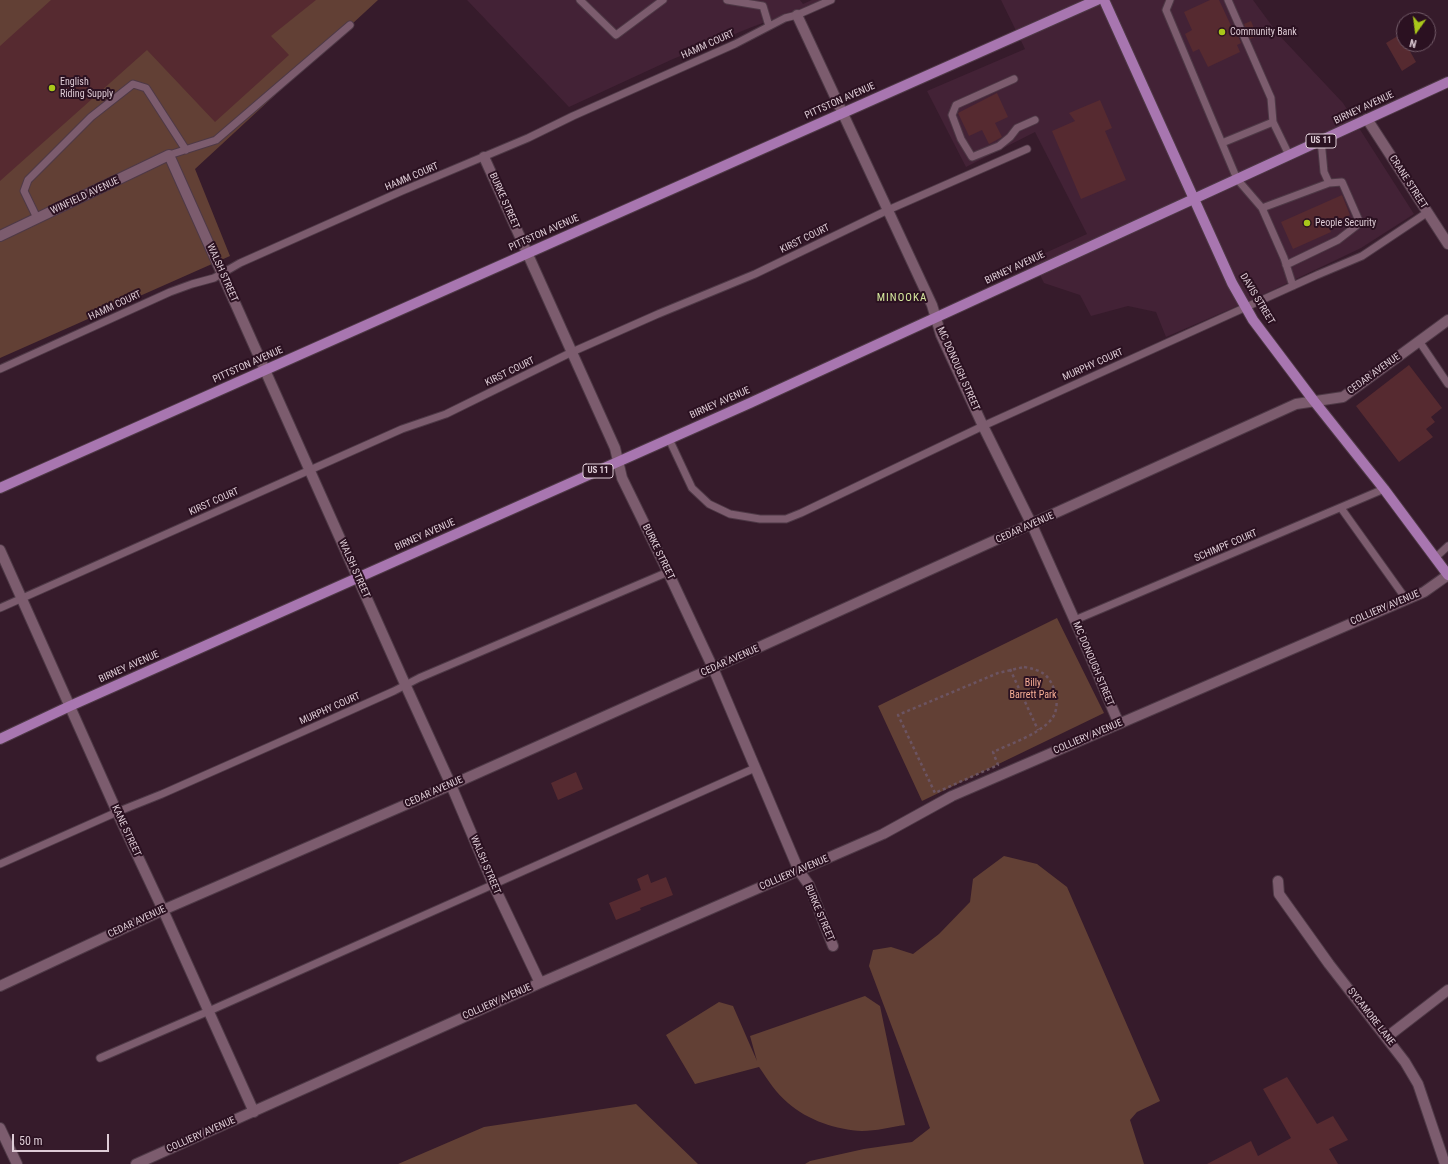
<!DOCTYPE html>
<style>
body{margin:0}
#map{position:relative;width:1448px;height:1164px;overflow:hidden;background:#361b2b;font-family:"Roboto Condensed",sans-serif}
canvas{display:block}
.north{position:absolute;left:1396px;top:12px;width:40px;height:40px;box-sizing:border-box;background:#2b1121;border:1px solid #735c69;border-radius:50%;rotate:194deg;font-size:11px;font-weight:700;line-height:16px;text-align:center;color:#deccd6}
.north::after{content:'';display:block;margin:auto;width:14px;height:18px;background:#a9c71a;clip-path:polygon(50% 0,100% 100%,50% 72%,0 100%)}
.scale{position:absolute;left:12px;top:1134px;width:97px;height:18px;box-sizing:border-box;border:2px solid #deccd6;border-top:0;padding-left:5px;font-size:12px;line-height:14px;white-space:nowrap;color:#deccd6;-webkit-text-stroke:3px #2b1121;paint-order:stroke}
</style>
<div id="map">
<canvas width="1448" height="1164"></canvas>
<div class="north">N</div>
<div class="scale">50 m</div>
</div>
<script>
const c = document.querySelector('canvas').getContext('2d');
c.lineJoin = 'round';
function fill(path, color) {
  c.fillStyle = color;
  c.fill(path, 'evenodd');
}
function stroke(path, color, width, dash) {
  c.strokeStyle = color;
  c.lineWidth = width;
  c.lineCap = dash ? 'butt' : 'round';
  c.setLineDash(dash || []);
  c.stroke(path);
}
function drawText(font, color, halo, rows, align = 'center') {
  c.font = font + ' "Roboto Condensed",sans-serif';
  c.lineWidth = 4;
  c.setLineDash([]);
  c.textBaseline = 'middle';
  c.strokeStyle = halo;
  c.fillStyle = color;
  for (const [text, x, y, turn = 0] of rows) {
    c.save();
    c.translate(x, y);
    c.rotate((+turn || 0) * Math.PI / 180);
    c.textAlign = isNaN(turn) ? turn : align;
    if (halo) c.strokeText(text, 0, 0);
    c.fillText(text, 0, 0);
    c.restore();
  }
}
fill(new Path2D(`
 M 467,0 L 800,0 L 803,4 L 812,0 L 825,0 L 752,27 L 673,59 L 569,107 Z
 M 1001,0 L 1253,0 L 1278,34 L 1343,103 L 1414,214 L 1361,248 L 1256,298 L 1166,337 L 1156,312 L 1128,306 L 1091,316 L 1080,295 L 1044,283 L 1032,259 L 1087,234 L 1035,132 L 966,167 L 927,91 L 1025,49 Z`), '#432236');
fill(new Path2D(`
 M 0,0 L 378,0 L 195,169 L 230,256 L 0,358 Z
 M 1057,618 L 1104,713 L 922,801 L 878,706 Z
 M 1004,856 L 1037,864 L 1067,887 L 1160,1101 L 1137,1112 L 1130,1120 L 1144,1164 L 805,1164 L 810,1161 L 864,1149 L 912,1142 L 930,1128 L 869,966 L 873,950 L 891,947 L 913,954 L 939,934 L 970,902 L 973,879 Z
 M 865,996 L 880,1006 L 905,1125 C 891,1127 876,1131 862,1131 C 837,1130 807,1120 788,1103 C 776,1093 768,1080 759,1067 L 695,1084 L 666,1035 L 719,1002 L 733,1006 L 757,1061 L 750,1036 Z
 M 636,1104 L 698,1164 L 398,1164 L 484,1127 Z`), '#624035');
fill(new Path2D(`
 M 51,0 L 316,0 L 271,36 L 289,55 L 215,122 L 147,50 L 0,181 L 0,46 Z
 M 1210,0 L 1219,0 L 1233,30 L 1235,29 L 1241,43 L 1237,45 L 1240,52 L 1208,67 L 1199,49 L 1193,52 L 1185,34 L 1192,30 L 1184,12 Z
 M 1251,21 L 1257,36 L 1250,39 L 1244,24 Z
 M 1401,34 L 1404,40 L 1404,44 L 1406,44 L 1416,62 L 1402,71 L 1386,43 Z
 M 997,93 L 1008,117 L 995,123 L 1002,137 L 989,144 L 982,130 L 969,136 L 958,113 Z
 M 1100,100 L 1112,128 L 1105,131 L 1126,180 L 1081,199 L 1052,131 L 1075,121 L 1069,113 Z
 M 1342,195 L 1350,215 L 1328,225 L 1331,232 L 1293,249 L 1281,222 Z
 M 1409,365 L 1442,408 L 1431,417 L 1435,422 L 1426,429 L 1433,437 L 1399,462 L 1356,406 Z
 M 576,772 L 583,789 L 558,800 L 551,783 Z
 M 648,874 L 651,883 L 666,877 L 673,895 L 640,908 L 641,910 L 616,920 L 609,903 L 641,890 L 637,879 Z
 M 1287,1077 L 1317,1124 L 1333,1116 L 1348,1140 L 1329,1149 L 1338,1164 L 1207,1164 L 1251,1141 L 1258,1156 L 1291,1138 L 1263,1089 Z`), '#562a30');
const service = new Path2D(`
 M 580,0 L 616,35 L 663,0
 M 727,0 L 763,6 L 769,26
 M 1170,0 L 1166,10 L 1237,179 L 1262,208 L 1284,258 L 1293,286
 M 1228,0 L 1271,98 L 1273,122 L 1289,155
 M 1014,79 L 956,105 L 952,115 L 961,139 L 972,157 L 999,146 L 1010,137 L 1017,128 L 1035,120
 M 1321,140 L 1324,172 L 1329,183
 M 1222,143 L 1273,122
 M 169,155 L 216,140 L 350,25
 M 1262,208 L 1329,183 L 1342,182 L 1360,223 L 1338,240 L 1286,265
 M 37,218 L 24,191 L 28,180 L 91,117 L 133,84 L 146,88 L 186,150
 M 1419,341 L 1448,384
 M 0,369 L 170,292 L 192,284 L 214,278 L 240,263 L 402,191 L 528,138 L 573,116 L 735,44 L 785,18 L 797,15 L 831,0
 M 669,439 L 692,488 L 709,504 L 730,514 L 760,519 L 786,519 L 801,513 L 983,426 L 1317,275 L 1362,256 L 1428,212
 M 1341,508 L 1406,599
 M 1435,558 L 1448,546
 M 0,608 L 402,429 L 446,414 L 572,352 L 658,314 L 755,274 L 888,210 L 1027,149
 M 1075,620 L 1384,489
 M 0,864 L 117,812 L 162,794 L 318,725 L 394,691 L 419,678 L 668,572
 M 100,1058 L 209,1011 L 755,768`);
const minor = new Path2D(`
 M 797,15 L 932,305 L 941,335 L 983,426 L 1032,525 L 1079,630 L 1119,724
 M 1367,119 L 1448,244
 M 484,157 L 615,448 L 622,478 L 668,572 L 713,668 L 799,871 L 809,885 L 833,946
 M 0,236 L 169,155 L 405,684 L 451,785 L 493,884 L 540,983
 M 0,550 L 117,812 L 163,910 L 254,1112
 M 1278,881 L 1279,894 L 1329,964 L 1405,1062 L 1418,1084 L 1445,1164
 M 0,986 L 163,910 L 451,785 L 713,668 L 1296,404 L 1343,397 L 1448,320
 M 1387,1037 L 1448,990
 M 0,1128 L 17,1164
 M 136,1164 L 540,983 L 883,834 L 952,796 L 1424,592 L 1448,575`);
const primary = new Path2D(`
 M 1104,0 L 1232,283 L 1253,320 L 1314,401 L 1384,489 L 1448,575
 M 0,488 L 1097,0
 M 0,739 L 70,706 L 750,403 L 1448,82`);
stroke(service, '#4e3946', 9);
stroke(minor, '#4e3946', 12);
stroke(primary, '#4e3946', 12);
stroke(new Path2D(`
 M 1024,667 C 1040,670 1048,673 1054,689 C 1058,699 1058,713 1050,721 C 1037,735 1010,744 993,752 L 998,765 L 935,793 L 898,715 L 998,673 Z
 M 1010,669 L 1038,730`), '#6c5462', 2.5, [3, 3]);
stroke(service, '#7c5c6e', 7);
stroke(minor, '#7c5c6e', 10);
stroke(primary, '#a876b0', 10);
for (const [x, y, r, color] of [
 [1222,32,4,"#a9c71a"],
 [52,88,4,"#a9c71a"],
 [1307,223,4,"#a9c71a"]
]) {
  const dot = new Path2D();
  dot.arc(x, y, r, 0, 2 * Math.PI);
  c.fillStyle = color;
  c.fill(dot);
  stroke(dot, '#2b1121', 1.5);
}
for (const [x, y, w] of [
 [1321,141,30],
 [598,471,30]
]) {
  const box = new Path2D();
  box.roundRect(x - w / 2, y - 7, w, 14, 3);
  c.fillStyle = '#2b1121';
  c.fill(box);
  stroke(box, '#deccd6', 1);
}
drawText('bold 9px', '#deccd6', null, [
 ["US 11",1321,141],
 ["US 11",598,471]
]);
drawText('10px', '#deccd6', '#2b1121', [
 ["Community Bank",1230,32],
 ["English",60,82],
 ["Riding Supply",60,94],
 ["People Security",1315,223]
], 'left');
drawText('10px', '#deccd6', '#2b1121', [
 ["HAMM COURT",708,45,-24],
 ["PITTSTON AVENUE",840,101,-24],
 ["BIRNEY AVENUE",1364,108,-25],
 ["HAMM COURT",412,177,-23],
 ["CRANE STREET",1408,182,57],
 ["WINFIELD AVENUE",85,196,-25],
 ["BURKE STREET",504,201,66],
 ["PITTSTON AVENUE",544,233,-24],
 ["KIRST COURT",805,239,-26],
 ["BIRNEY AVENUE",1015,268,-25],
 ["WALSH STREET",222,273,66],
 ["DAVIS STREET",1257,299,59],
 ["HAMM COURT",115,306,-25],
 ["PITTSTON AVENUE",248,365,-24],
 ["MURPHY COURT",1093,365,-24],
 ["MC DONOUGH STREET",958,369,66],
 ["KIRST COURT",510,372,-26],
 ["CEDAR AVENUE",1374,374,-36],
 ["BIRNEY AVENUE",720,403,-24],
 ["KIRST COURT",214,502,-24],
 ["CEDAR AVENUE",1025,528,-24],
 ["BIRNEY AVENUE",425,535,-24],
 ["SCHIMPF COURT",1226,546,-23],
 ["BURKE STREET",658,552,64],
 ["WALSH STREET",354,569,66],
 ["COLLIERY AVENUE",1385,608,-23],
 ["CEDAR AVENUE",730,661,-24],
 ["MC DONOUGH STREET",1093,664,67],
 ["BIRNEY AVENUE",129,667,-24],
 ["MURPHY COURT",330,709,-24],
 ["COLLIERY AVENUE",1088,737,-23],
 ["CEDAR AVENUE",434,792,-24],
 ["KANE STREET",126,831,65],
 ["WALSH STREET",485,865,67],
 ["COLLIERY AVENUE",794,873,-23],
 ["BURKE STREET",819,913,67],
 ["CEDAR AVENUE",137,922,-25],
 ["COLLIERY AVENUE",497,1002,-24],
 ["SYCAMORE LANE",1371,1017,52],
 ["COLLIERY AVENUE",201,1135,-24]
]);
drawText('10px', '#f9ae96', '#2b1121', [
 ["Billy",1033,683],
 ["Barrett Park",1033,695]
]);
c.letterSpacing = '1px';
drawText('11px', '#d7ea9e', '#2b1121', [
 ["MINOOKA",902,298]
]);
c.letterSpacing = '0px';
</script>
